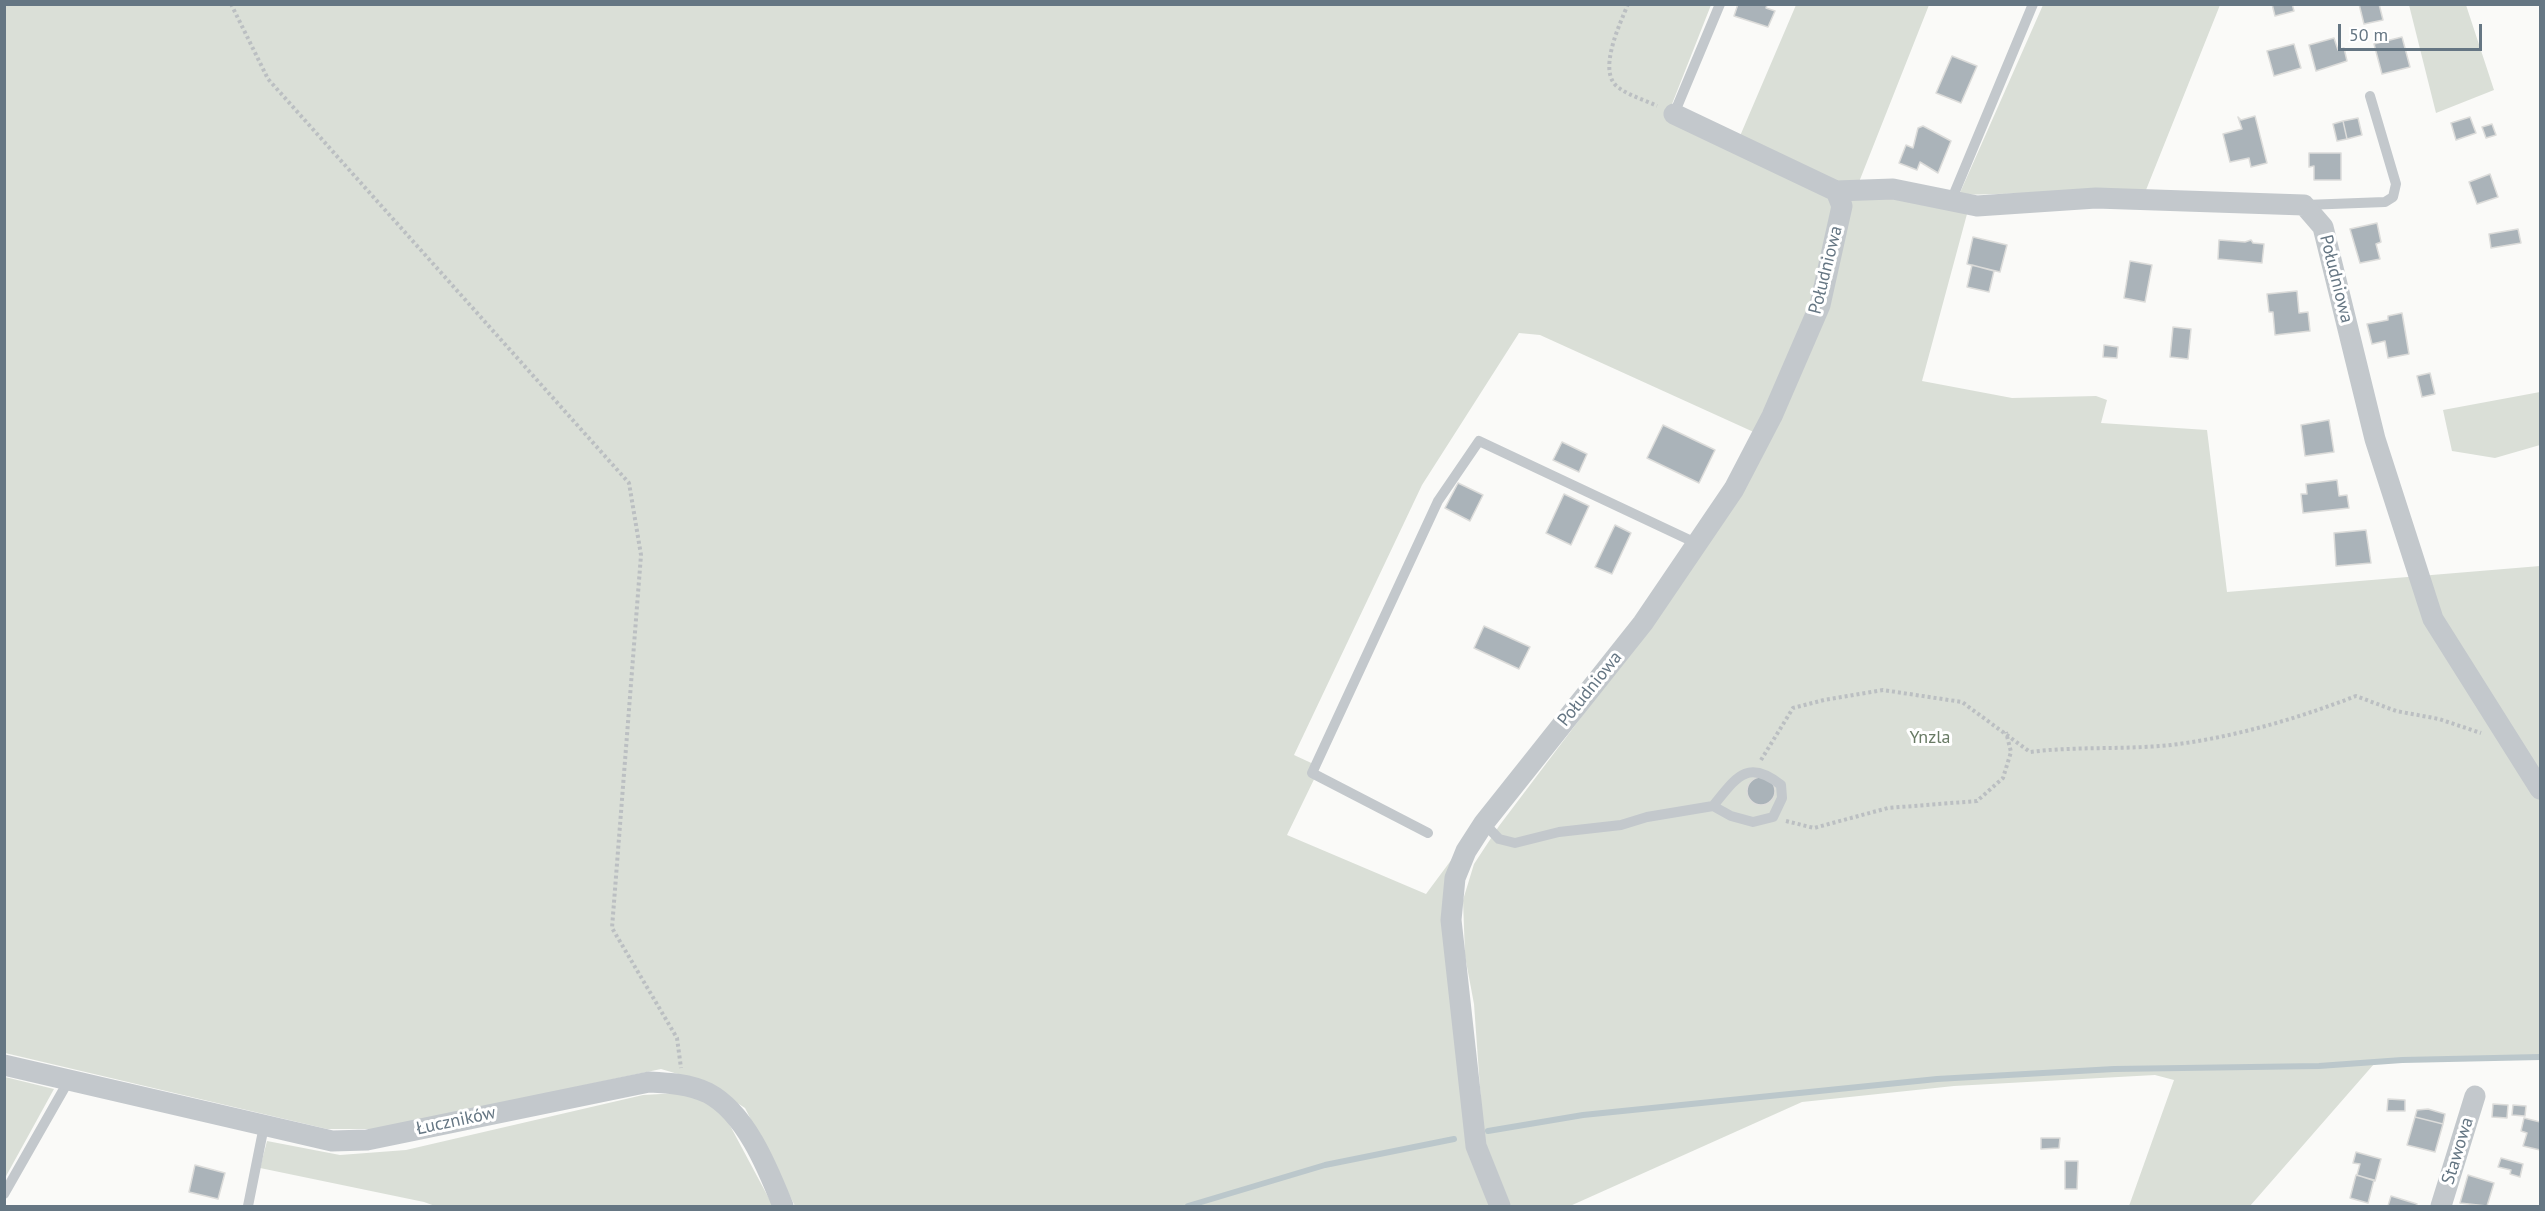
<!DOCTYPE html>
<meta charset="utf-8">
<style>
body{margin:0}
#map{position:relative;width:2545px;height:1211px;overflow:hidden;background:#fafaf8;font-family:"PT Sans",sans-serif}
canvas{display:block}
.frame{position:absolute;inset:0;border:6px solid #657683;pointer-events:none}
.scale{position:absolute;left:2338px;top:24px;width:144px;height:27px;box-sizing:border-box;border:3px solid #657683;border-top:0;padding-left:8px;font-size:18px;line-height:21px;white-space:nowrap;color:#657683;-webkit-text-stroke:4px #fff;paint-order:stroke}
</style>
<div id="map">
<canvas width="2545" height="1211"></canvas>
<div class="frame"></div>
<div class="scale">50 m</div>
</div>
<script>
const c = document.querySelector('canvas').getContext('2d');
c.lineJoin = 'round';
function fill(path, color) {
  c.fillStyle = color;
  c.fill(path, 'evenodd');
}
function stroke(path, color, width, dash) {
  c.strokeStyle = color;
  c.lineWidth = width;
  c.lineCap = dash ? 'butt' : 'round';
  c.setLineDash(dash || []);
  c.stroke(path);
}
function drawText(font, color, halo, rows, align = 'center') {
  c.font = font + ' "PT Sans",sans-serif';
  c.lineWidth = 6;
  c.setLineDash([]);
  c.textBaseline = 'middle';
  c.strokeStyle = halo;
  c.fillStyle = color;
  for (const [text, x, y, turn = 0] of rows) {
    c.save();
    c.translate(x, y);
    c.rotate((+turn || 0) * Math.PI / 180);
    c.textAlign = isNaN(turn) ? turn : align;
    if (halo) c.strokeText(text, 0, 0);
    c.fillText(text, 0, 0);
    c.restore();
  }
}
fill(new Path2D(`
 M 5,5 L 1711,5 L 1672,104 L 1740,136 L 1796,5 L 1929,5 L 1859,182 L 1967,214 L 1922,381 L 2012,398 L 2096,396 L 2107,400 L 2101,423 L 2207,430 L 2227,592 L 2540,566 L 2540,1059 L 2480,1057 L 2374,1064 L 2250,1206 L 2129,1206 L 2174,1080 L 2155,1075 L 1954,1086 L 1802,1102 L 1570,1206 L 795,1206 L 745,1108 L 705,1082 L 661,1069 L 378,1129 L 327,1129 L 5,1053 ZM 1519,333 L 1540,335 L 1769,439 L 1641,638 L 1499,826 L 1474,864 L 1463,900 L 1465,956 L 1474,1004 L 1482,1116 L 1452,859 L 1426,894 L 1287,835 L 1320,767 L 1294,755 L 1422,485 Z
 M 2043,5 L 2220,5 L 2146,190 L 1959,195 Z
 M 2409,5 L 2466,5 L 2494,90 L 2436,113 Z
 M 2540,392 L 2540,445 L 2495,458 L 2452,451 L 2443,410 Z
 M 5,1077 L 54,1089 L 5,1178 L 4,1077 Z
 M 679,1093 L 706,1102 L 726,1118 L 773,1206 L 435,1206 L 424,1202 L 260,1168 L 267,1141 L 340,1155 L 406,1150 L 643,1095 Z`), '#dadfd7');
stroke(new Path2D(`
 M 1488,1131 L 1583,1115 L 1937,1079 L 2114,1069 L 2319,1066 L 2402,1060 L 2540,1057
 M 1188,1206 L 1325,1165 L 1454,1139`), '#bbc7cb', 6);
const building = new Path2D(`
 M 1738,4 L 1767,5 L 1766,8 L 1775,11 L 1768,27 L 1734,16 Z
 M 2272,4 L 2292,4 L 2294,11 L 2275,16 Z
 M 2359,4 L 2379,4 L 2383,20 L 2364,24 Z
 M 2402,37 L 2410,67 L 2382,74 L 2374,44 Z
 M 2334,38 L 2338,50 L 2344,48 L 2347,61 L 2316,71 L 2309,45 Z
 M 2294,44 L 2301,68 L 2274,76 L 2267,51 Z
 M 1952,56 L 1977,66 L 1961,103 L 1936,93 Z
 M 2255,116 L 2267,163 L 2251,167 L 2249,158 L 2230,162 L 2223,134 L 2242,129 L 2238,117 L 2241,120 Z
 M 2470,117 L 2476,133 L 2456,140 L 2451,123 Z
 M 2358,118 L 2362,135 L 2347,139 L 2343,121 Z
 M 2343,121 L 2347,139 L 2337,141 L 2333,124 Z
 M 2492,124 L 2496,135 L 2486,138 L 2482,127 Z
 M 1923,126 L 1951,141 L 1938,173 L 1920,162 L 1917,170 L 1899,163 L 1906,145 L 1913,148 L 1918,128 Z
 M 2309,153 L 2341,153 L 2341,180 L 2314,180 L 2314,166 L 2309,167 Z
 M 2490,174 L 2498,197 L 2477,204 L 2469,182 Z
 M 2377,223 L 2381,242 L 2376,244 L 2380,259 L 2360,263 L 2350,229 Z
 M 2518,229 L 2521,243 L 2491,248 L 2489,234 Z
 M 1973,237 L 2007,245 L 2000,272 L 1967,264 Z
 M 2219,240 L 2245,242 L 2251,240 L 2253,243 L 2264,244 L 2262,263 L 2218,259 Z
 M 2130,261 L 2152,265 L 2145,302 L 2124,298 Z
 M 1972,265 L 1994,271 L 1989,292 L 1967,287 Z
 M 2297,291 L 2299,313 L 2308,312 L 2310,331 L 2275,335 L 2273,312 L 2269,312 L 2267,294 Z
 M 2402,313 L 2409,354 L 2388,358 L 2385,341 L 2372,344 L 2367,324 L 2388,320 L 2388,316 Z
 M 2173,327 L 2191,329 L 2188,359 L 2170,357 Z
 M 2104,345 L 2118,347 L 2117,358 L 2103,357 Z
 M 2430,373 L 2435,394 L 2422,397 L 2417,376 Z
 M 2329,420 L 2334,452 L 2305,456 L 2301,425 Z
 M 1663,425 L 1715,450 L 1699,483 L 1647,458 Z
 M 1562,442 L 1587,454 L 1579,472 L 1553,460 Z
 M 2337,480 L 2339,496 L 2347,495 L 2349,508 L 2303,513 L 2301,494 L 2307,494 L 2306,484 Z
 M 1458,483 L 1483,495 L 1470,521 L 1445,508 Z
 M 1564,494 L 1589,506 L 1571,545 L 1546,533 Z
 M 1615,525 L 1631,533 L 1612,574 L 1595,567 Z
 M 2366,530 L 2371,563 L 2336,566 L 2334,533 Z
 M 1484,626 L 1530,647 L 1519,669 L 1474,648 Z
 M1747 791a14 14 0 1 1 28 0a14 14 0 1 1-28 0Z
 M 2388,1099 L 2405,1100 L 2405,1111 L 2387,1111 Z
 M 2493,1104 L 2508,1105 L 2507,1118 L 2492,1117 Z
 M 2513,1105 L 2526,1106 L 2525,1116 L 2512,1115 Z
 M 2428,1109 L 2445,1114 L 2443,1124 L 2415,1117 L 2417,1110 Z
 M 2415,1117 L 2443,1124 L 2435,1152 L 2407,1145 Z
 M 2524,1118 L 2540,1122 L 2540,1150 L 2523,1146 L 2527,1133 L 2521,1131 Z
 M 2041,1138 L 2060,1138 L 2059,1148 L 2041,1149 Z
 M 2356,1152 L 2381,1159 L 2375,1181 L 2357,1175 L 2360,1164 L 2353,1163 Z
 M 2501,1158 L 2523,1164 L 2520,1177 L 2510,1174 L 2511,1170 L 2498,1167 Z
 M 2065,1161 L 2078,1161 L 2077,1189 L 2065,1189 Z
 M 195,1165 L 225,1173 L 218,1199 L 189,1192 Z
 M 2356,1175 L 2374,1180 L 2368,1203 L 2350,1198 Z
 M 2468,1175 L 2494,1183 L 2487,1206 L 2460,1203 Z
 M 2391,1196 L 2417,1204 L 2416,1206 L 2388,1206 Z`);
fill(building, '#aab3b9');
stroke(building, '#dcdcda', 1.5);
stroke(new Path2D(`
 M 231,4 L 268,79 L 629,483 L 641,555 L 612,928 L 677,1038 L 681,1068
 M 1628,4 C 1620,24 1596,73 1619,88 C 1630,96 1645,100 1657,106
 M 1761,760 L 1793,708 L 1824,700 L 1883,690 L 1962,702 L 2030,752 C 2077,746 2124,750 2171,745 C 2235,737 2296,719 2356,696 L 2396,711 L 2439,719 L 2481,733
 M 1786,821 L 1814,828 L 1888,808 L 1977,801 L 2003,778 L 2011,752 L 2006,732`), '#bbbfc2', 4, [3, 3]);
stroke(new Path2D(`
 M 1674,114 L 1720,4
 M 1951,201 L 2033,4
 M 2305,205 L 2385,202 L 2393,197 L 2396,184 L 2370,96
 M 1484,823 L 1499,839 L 1515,843 L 1559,832 L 1621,825 L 1647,817 L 1713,806 L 1731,816 L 1753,822 L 1773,817 L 1782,798 L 1781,785 C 1747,758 1736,778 1713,806
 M 1428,833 L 1312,773 L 1438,501 L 1479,441 L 1698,544
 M 4,1194 L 69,1080
 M 248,1206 L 264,1126`), '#c3c8cc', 10);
stroke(new Path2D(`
 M 1836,191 L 1893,189 L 1977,206 L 2096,198 L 2304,205 L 2323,227 L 2375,439 L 2433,619 L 2540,789
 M 4,1065 L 332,1141 L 367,1140 L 649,1082 C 669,1083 689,1084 708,1093 C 746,1113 768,1169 783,1206
 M 1500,1206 L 1476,1146 L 1451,920 L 1455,878 L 1466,851 L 1484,823 L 1643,623 L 1734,489 L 1772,416 L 1820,305 L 1842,206 L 1836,191 L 1674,114
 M 2441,1206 L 2475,1096`), '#c3c8cc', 21);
drawText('18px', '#657683', '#fff', [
 ["Południowa",1826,270,-76],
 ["Południowa",2336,279,76],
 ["Południowa",1590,689,-51],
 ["Łuczników",456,1121,-12],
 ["Stawowa",2458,1151,-73]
]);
drawText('18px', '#687a64', '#fff', [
 ["Ynzla",1930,738]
]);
</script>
